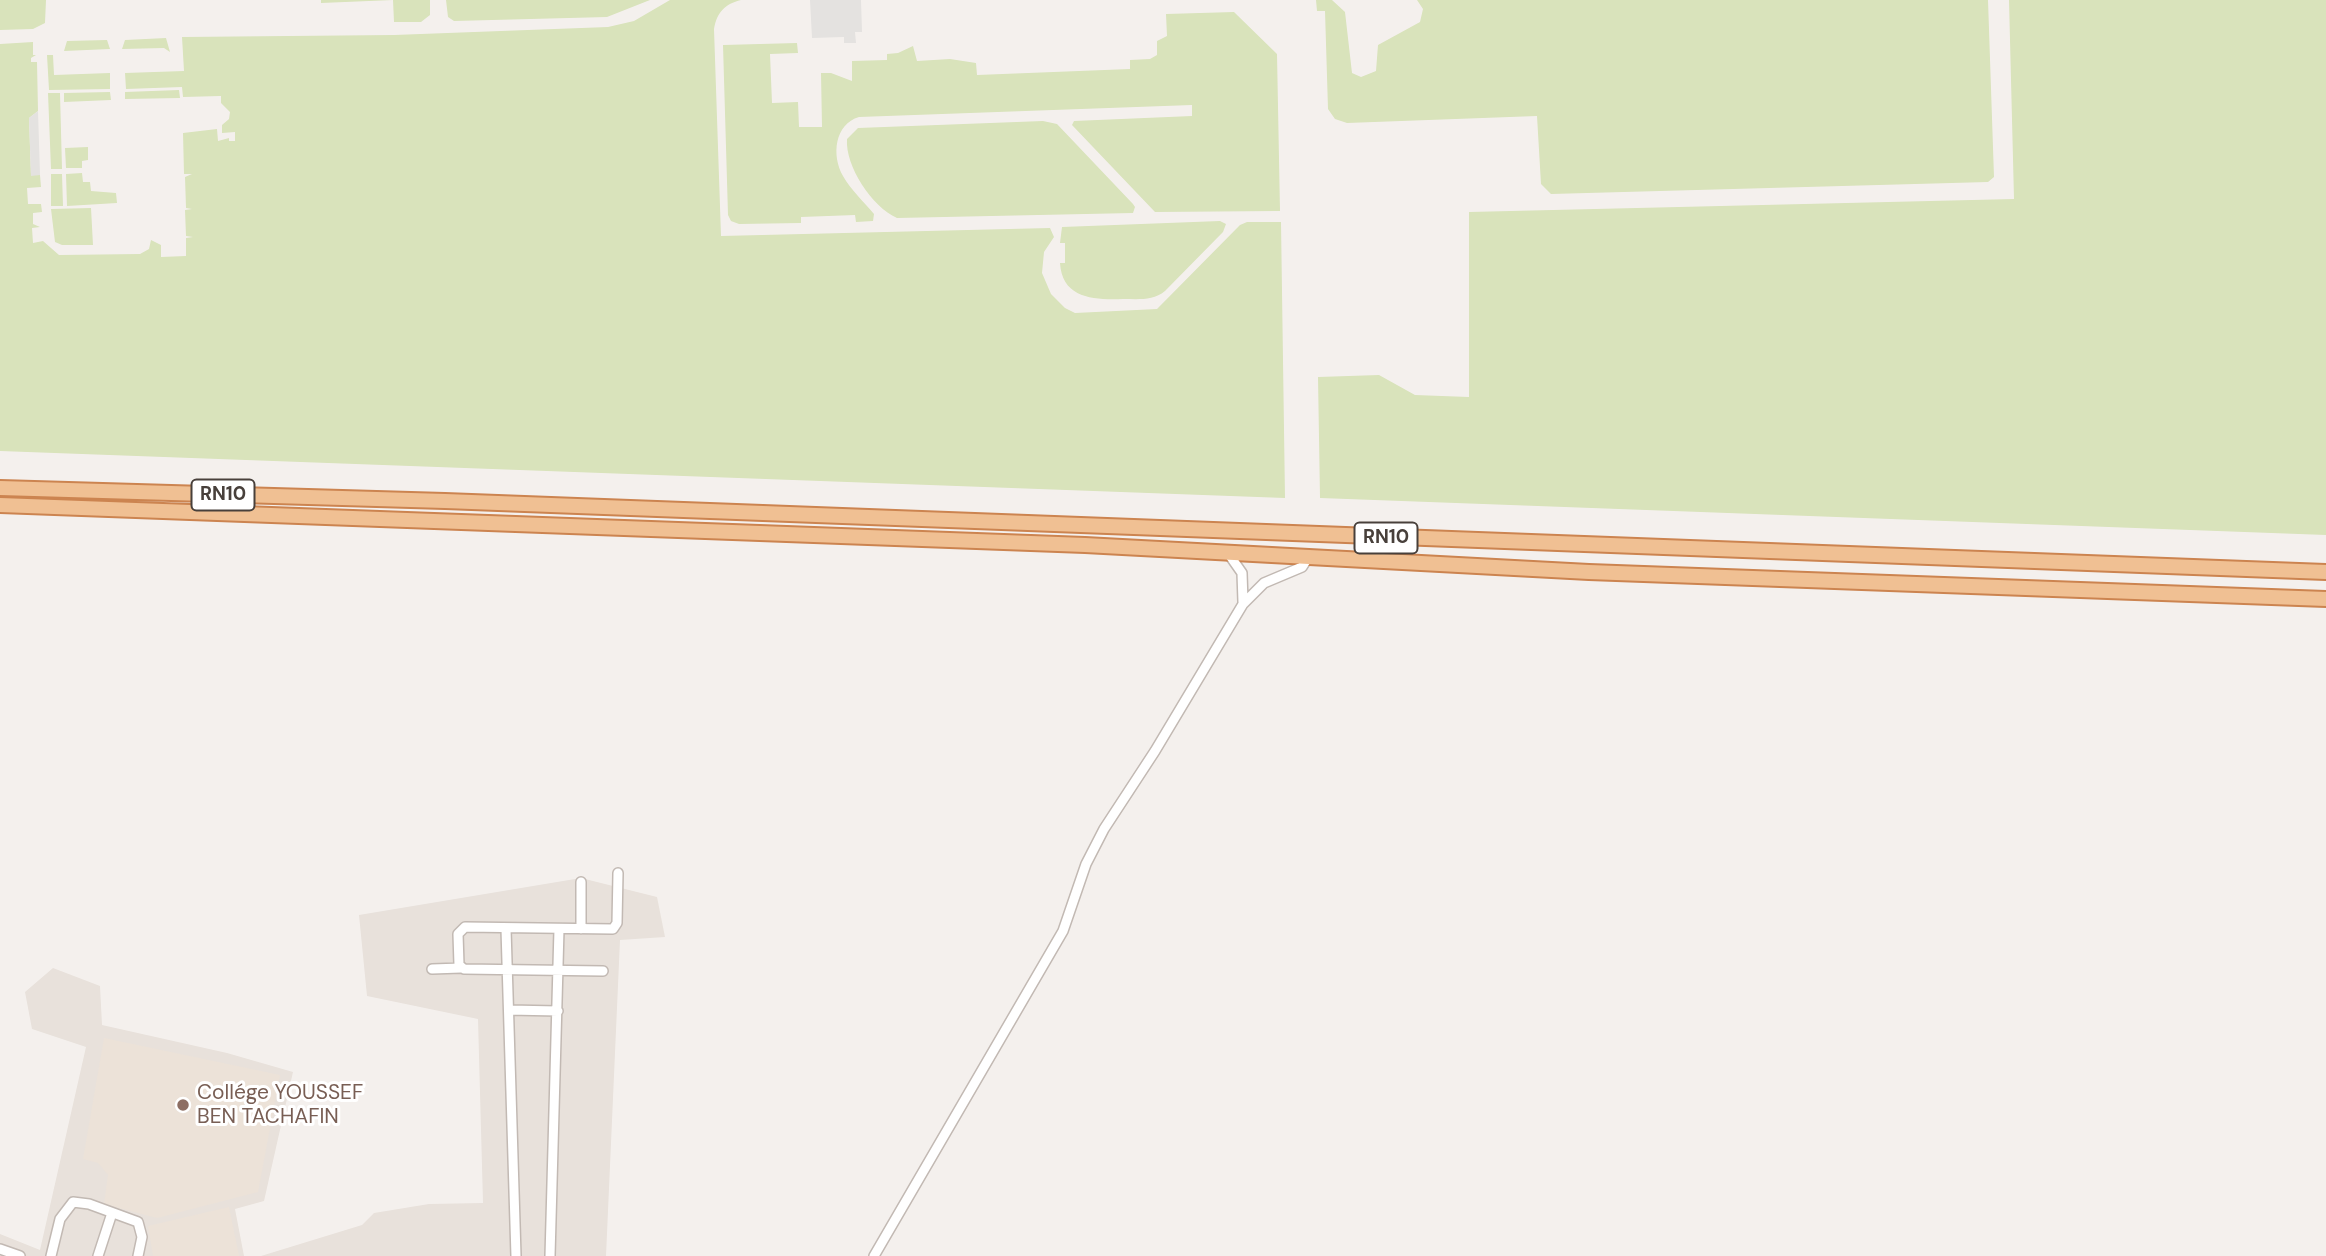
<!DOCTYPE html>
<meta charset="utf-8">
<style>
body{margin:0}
canvas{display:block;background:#f4f0ed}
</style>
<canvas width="2326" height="1256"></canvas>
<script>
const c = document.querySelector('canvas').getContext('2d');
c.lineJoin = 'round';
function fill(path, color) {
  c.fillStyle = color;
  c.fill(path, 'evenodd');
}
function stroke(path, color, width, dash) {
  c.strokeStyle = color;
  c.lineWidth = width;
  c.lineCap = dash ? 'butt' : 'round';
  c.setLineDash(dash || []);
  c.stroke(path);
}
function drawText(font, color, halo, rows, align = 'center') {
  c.font = font + ' "DM Sans",sans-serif';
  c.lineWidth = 6;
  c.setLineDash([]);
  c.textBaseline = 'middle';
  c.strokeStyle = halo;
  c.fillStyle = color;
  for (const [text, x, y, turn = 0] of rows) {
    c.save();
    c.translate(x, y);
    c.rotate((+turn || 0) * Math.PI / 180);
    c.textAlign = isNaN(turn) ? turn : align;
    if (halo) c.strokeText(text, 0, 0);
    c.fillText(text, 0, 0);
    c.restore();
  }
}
fill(new Path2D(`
 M 581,878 L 657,897 L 665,937 L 620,940 L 606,1256 L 261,1256 L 362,1225 L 374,1213 L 429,1204 L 483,1203 L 478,1019 L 367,996 L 359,915 Z
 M 53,968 L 100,986 L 102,1025 L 227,1053 L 293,1072 L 264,1201 L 235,1209 L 244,1256 L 0,1256 L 0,1234 L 40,1250 L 86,1047 L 32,1029 L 25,992 Z`), '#e8e1db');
fill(new Path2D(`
 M 104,1038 L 280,1075 L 258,1192 L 157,1218 L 104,1204 L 108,1175 L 98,1163 L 83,1159 Z
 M 229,1207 L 239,1256 L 153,1256 L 148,1226 Z`), '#ece2d8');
fill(new Path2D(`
 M 0,0 L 46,0 L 45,23 L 33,29 L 0,30 Z
 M 321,0 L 430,0 L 430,15 L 421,22 L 394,22 L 393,0 L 321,3 Z
 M 446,0 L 650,0 L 607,17 L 454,21 L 448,17 Z
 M 670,0 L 741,0 C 725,4 717,12 714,29 L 721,236 L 1050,228 L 1054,237 L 1044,252 L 1042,273 L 1051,294 L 1065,308 L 1075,313 L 1157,309 L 1240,225 L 1247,222 L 1281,222 L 1285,498 L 0,451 L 0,44 L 33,42 L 33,55 L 36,55 L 31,58 L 31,62 L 37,62 L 38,111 L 29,118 L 31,175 L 40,175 L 41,187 L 27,188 L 28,204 L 41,204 L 42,212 L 33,213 L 33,224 L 40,227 L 32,228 L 33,243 L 43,241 L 59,255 L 140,254 L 149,249 L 151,240 L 161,245 L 161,257 L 186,256 L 186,238 L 193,237 L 186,236 L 185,210 L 192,209 L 186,208 L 185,177 L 192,174 L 184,174 L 183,133 L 217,129 L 218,141 L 229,138 L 229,141 L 235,141 L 235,132 L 222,133 L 222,125 L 229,119 L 230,112 L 221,103 L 221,96 L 183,97 L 182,87 L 126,89 L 125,73 L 184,71 L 182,37 L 394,35 L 608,27 L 634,21 Z
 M 1316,0 L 1332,0 L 1345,12 L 1352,73 L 1361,77 L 1376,71 L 1378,45 L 1420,22 L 1423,9 L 1417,0 L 1988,0 L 1994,177 L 1988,182 L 1551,194 L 1541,184 L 1537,116 L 1347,123 L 1335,119 L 1328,109 L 1325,11 L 1317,11 Z
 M 2009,0 L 2326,0 L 2326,535 L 1320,498 L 1318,377 L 1379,375 L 1415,395 L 1469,397 L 1469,212 L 2014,199 Z
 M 1234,12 L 1277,54 L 1280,211 L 1155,212 L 1072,125 L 1074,121 L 1192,116 L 1192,105 L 859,117 C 835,124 831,155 843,176 C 851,190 864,202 874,214 L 873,221 L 856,222 L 855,215 L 801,217 L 801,223 L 739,224 L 731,221 L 728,215 L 723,45 L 797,43 L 798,53 L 770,54 L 772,103 L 798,102 L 799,127 L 822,127 L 821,73 L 831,73 L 852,81 L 852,61 L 887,60 L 887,54 L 898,53 L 913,46 L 917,61 L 950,59 L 976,63 L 977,75 L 1130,69 L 1130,60 L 1150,59 L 1157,55 L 1157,41 L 1167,36 L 1166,14 Z
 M 166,38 L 170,52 L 164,48 L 122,49 L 125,40 Z
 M 107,40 L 110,49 L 64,51 L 67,41 Z
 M 47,55 L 53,55 L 54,75 L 110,73 L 110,89 L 49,90 Z
 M 179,90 L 180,98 L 125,99 L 125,92 Z
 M 110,92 L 111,100 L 64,102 L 64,93 Z
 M 48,93 L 60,93 L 62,169 L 51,169 Z
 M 1043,121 L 1057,124 L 1133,204 L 1135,207 L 1133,213 L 897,218 C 872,207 845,166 847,139 L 858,128 Z
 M 88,147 L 88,160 L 82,161 L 82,168 L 66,168 L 65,148 Z
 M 82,173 L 83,182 L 90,182 L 91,191 L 116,193 L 117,203 L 67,206 L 66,174 Z
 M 51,174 L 62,174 L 63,206 L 51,206 Z
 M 91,208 L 93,245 L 62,245 L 55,242 L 51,209 Z
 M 1220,221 L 1226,224 L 1223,232 L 1165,291 C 1153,301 1138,299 1123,299 C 1095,300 1062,299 1060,263 L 1065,263 L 1065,243 L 1060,243 L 1062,227 Z`), '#d9e3bb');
fill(new Path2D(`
 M 810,0 L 861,0 L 862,32 L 855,32 L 856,43 L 844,43 L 844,37 L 812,38 Z
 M 38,111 L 40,175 L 31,176 L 29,118 Z`), '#e4e2e0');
const minor = new Path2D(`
 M 1228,553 L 1242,573 L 1243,602
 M 506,929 L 516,1256
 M 581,929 L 581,882
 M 432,969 L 461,968
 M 603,971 L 464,969 L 459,965 L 458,934 L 465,927 L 613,929 L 617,923 L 618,873
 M 509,1010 L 558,1011
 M 0,1249 L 20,1256
 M 51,1256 L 60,1219 L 73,1202 L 89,1204 L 138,1222 L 142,1237 L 138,1256
 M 98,1256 L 112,1213
 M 550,1256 L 559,929
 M 874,1256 L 1063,931 L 1086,864 L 1104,829 L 1155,751 L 1243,604 L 1264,583 L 1302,567 L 1309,556`);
const trunk = new Path2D(`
 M 0,488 L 445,501 L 2326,572
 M 0,505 L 1085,545 L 1589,572 L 2326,599`);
stroke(minor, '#c2b9b3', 12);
stroke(trunk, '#cc8450', 18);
stroke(minor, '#fff', 9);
stroke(trunk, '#f0c093', 14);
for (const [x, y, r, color] of [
 [183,1105,7,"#8d6e63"]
]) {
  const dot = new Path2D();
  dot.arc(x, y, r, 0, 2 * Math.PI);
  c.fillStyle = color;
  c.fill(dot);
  stroke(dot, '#fff', 2.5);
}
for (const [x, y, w] of [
 [223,495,63],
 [1386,538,63]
]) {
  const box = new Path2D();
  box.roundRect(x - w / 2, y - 15.5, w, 31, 5);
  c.fillStyle = '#fff';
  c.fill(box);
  stroke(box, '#48403b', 2);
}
drawText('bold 19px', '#48403b', null, [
 ["RN10",223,495],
 ["RN10",1386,538]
]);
drawText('21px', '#785e54', '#fff', [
 ["Collége YOUSSEF",197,1093],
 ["BEN TACHAFIN",197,1117]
], 'left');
</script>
